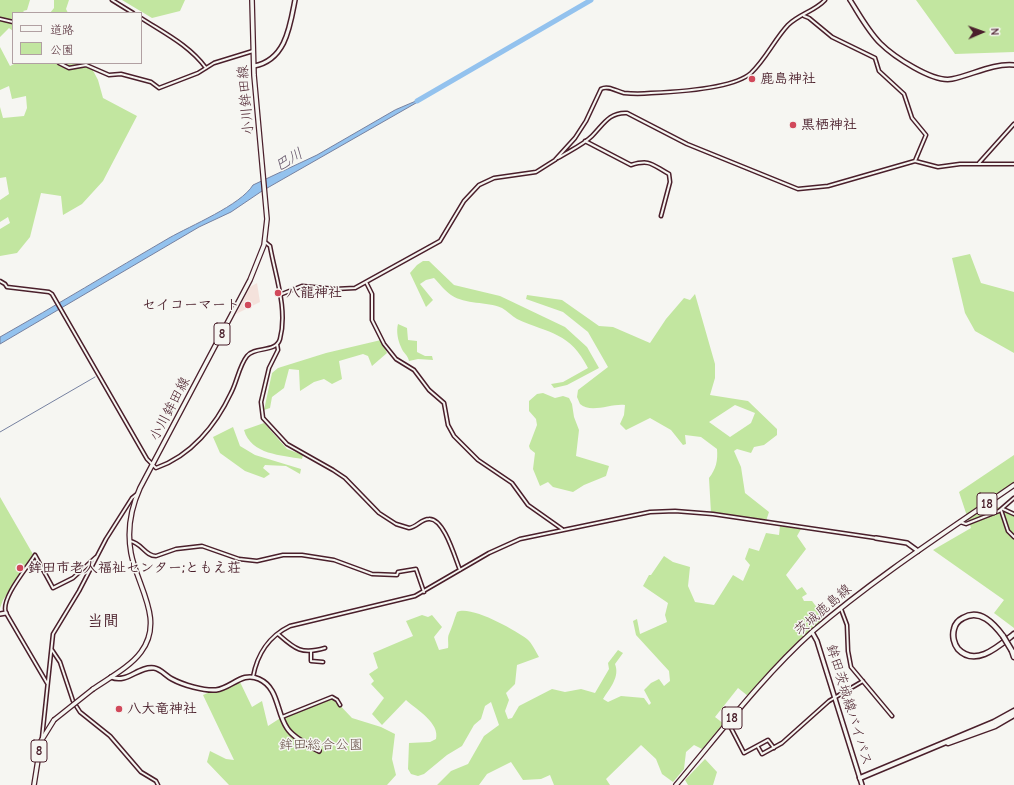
<!DOCTYPE html>
<meta charset="utf-8">
<style>
body{margin:0}
#map{position:relative;width:1014px;height:785px;overflow:hidden;background:#f6f6f2;font-family:"Comic Neue","Klee One",sans-serif}
canvas{display:block}
.legend{position:absolute;left:12px;top:12px;width:130px;height:52px;box-sizing:border-box;background:#f6f6f2;border:1px solid #b1a0a2;margin:0;padding:5px 7px;list-style:none;font-size:12px;color:#4a1f2b}
.legend li{display:flex;align-items:center;gap:8px;height:20px}
.legend b{width:20px;border:1px solid #b1a0a2}
.north{position:absolute;left:962px;top:12px;width:40px;height:40px;-webkit-text-stroke:3px #f6f6f2;paint-order:stroke;rotate:88deg;font-size:11px;font-weight:700;line-height:16px;text-align:center;color:#4a1f2b}
.north::after{content:'';display:block;margin:auto;width:14px;height:18px;background:#4a1f2b;clip-path:polygon(50% 0,100% 100%,50% 72%,0 100%)}
</style>
<div id="map">
<canvas width="1014" height="785"></canvas>
<ul class="legend">
<li><b style="height:5px;background:#f6f6f2"></b>道路</li>
<li><b style="height:11px;background:#c2e6a0"></b>公園</li>
</ul>
<div class="north">N</div>
</div>
<script>
const c = document.querySelector('canvas').getContext('2d');
c.lineJoin = 'round';
function fill(path, color) {
  c.fillStyle = color;
  c.fill(path, 'evenodd');
}
function stroke(path, color, width, dash) {
  c.strokeStyle = color;
  c.lineWidth = width;
  c.lineCap = dash ? 'butt' : 'round';
  c.setLineDash(dash || []);
  c.stroke(path);
}
function drawText(font, color, halo, rows, align = 'center') {
  c.font = font + ' "Comic Neue","Klee One",sans-serif';
  c.lineWidth = 3;
  c.setLineDash([]);
  c.textBaseline = 'middle';
  c.strokeStyle = halo;
  c.fillStyle = color;
  for (const [text, x, y, turn = 0] of rows) {
    c.save();
    c.translate(x, y);
    c.rotate((+turn || 0) * Math.PI / 180);
    c.textAlign = isNaN(turn) ? turn : align;
    if (halo) c.strokeText(text, 0, 0);
    c.fillText(text, 0, 0);
    c.restore();
  }
}
fill(new Path2D(`
 M 257,283 L 260,302 L 236,314 L 250,287 Z`), '#f4e2dc');
fill(new Path2D(`
 M 0,0 L 30,0 L 27,10 L 23,11 L 25,13 L 13,13 L 13,31 L 9,28 L 0,37 Z
 M 54,0 L 69,0 L 66,9 L 68,13 L 50,13 L 54,8 Z
 M 122,0 L 185,0 L 180,11 L 152,18 Z
 M 916,0 L 1014,0 L 1014,52 L 955,54 Z
 M 0,47 L 10,66 L 16,63 L 61,63 L 67,65 L 68,63 L 89,63 L 98,80 L 103,98 L 137,116 L 103,181 L 82,204 L 63,215 L 61,196 L 41,193 L 30,237 L 17,253 L 0,256 L 0,229 L 10,223 L 8,217 L 0,222 L 0,200 L 9,194 L 6,177 L 0,178 L 0,107 L 3,118 L 24,116 L 27,108 L 26,96 L 12,99 L 9,86 L 0,90 Z
 M 970,254 L 981,283 L 1014,292 L 1014,353 L 975,331 L 965,313 L 952,258 Z
 M 423,261 L 429,261 L 454,285 L 500,296 L 565,327 L 587,347 L 599,368 L 567,385 L 554,388 L 551,384 L 563,382 L 588,368 C 570,332 550,334 517,319 C 512,316 507,311 502,308 C 486,301 466,305 451,295 C 445,291 439,283 434,278 L 426,280 L 420,284 L 433,300 L 426,307 L 410,273 L 417,265 Z
 M 695,294 L 715,364 L 715,378 L 710,395 L 748,401 L 777,429 L 777,435 L 764,445 L 754,447 L 751,453 L 737,449 L 734,451 L 741,467 L 745,493 L 769,512 L 766,521 L 711,513 L 709,478 C 716,469 718,461 717,449 L 701,437 L 685,435 L 686,444 L 683,445 L 671,430 L 650,418 L 626,430 L 620,424 L 624,415 L 625,405 C 612,403 591,414 580,404 L 577,397 L 578,390 L 608,367 L 588,332 L 563,312 L 526,299 L 527,295 L 562,300 L 599,326 L 613,327 L 650,343 L 666,319 L 684,298 L 690,300 ZM 735,405 L 755,413 L 751,423 L 730,437 L 709,422 Z
 M 398,324 L 407,328 L 408,340 L 417,341 L 417,352 L 425,356 L 432,356 L 433,360 L 418,359 L 409,361 C 408,355 403,353 401,347 C 398,341 396,331 398,324 Z
 M 381,340 L 387,353 L 372,366 L 368,356 L 363,354 L 339,361 L 342,379 L 332,384 L 324,379 L 314,382 L 300,391 L 299,370 L 289,369 L 284,388 L 272,397 L 270,408 L 264,410 L 272,373 L 278,368 L 326,353 Z
 M 543,393 L 555,398 L 563,396 L 569,398 L 572,404 L 574,417 L 579,430 L 576,456 L 609,466 L 606,476 L 584,485 L 573,492 L 553,487 L 548,482 L 540,486 L 533,469 L 535,453 L 530,449 L 529,446 L 537,425 L 536,419 L 529,411 L 529,401 L 537,394 Z
 M 264,423 L 287,449 L 303,455 L 302,459 C 282,455 251,455 244,430 Z
 M 233,427 L 240,446 L 255,455 L 301,469 L 300,474 L 286,466 L 265,465 L 263,468 L 270,474 L 264,478 L 245,471 L 220,453 L 213,437 Z
 M 1014,455 L 1014,482 L 987,502 L 1014,515 L 1014,628 L 994,613 L 1004,600 L 933,550 L 971,528 L 959,492 Z
 M 0,497 L 34,556 L 3,600 L 0,608 Z
 M 780,526 L 801,529 L 797,536 L 806,549 L 786,575 L 797,590 L 802,587 L 807,594 L 802,597 L 804,601 L 812,601 L 824,617 L 748,696 L 738,688 L 715,717 L 724,724 L 702,749 L 694,745 L 686,752 L 684,769 L 673,782 L 662,774 L 656,759 L 641,745 L 606,779 L 610,785 L 554,785 L 550,775 L 541,779 L 523,780 L 511,762 L 487,774 L 479,785 L 437,785 L 451,771 L 468,764 L 484,736 L 499,725 L 491,702 L 485,706 L 481,719 L 474,725 L 462,746 L 447,755 L 424,774 L 418,776 L 411,774 L 408,769 L 409,743 L 430,742 L 436,739 C 440,723 417,710 406,700 L 382,725 L 372,714 L 384,698 L 371,684 L 374,681 L 369,674 L 378,668 L 373,653 L 413,636 L 406,621 L 422,615 L 428,617 L 432,615 L 442,627 L 434,637 L 439,650 L 448,648 C 449,644 447,638 449,634 C 452,627 454,620 457,612 C 471,605 515,630 527,639 C 532,643 536,652 539,657 L 517,665 L 515,684 L 506,693 L 509,700 L 505,711 L 508,719 L 512,718 L 519,706 L 552,689 L 565,692 L 581,689 L 595,693 L 609,669 L 608,663 L 618,650 L 623,653 L 615,664 C 620,677 610,688 603,699 L 608,702 L 621,696 L 644,698 L 649,705 L 651,703 L 644,690 L 651,683 L 659,679 L 664,686 L 670,681 L 669,671 L 636,635 L 633,621 L 637,619 L 640,634 L 667,622 L 665,615 L 668,603 L 643,586 L 649,575 L 651,575 L 664,556 L 673,562 L 690,567 L 688,586 L 695,602 L 714,605 L 733,575 L 743,581 L 750,565 L 745,559 L 749,548 L 759,551 L 766,533 L 779,535 Z
 M 240,682 L 252,707 L 262,701 L 268,726 L 282,717 L 332,697 L 352,718 L 381,727 L 395,734 L 392,759 L 396,775 L 387,785 L 229,785 L 207,762 L 210,751 L 226,759 L 234,760 L 203,695 L 210,692 L 222,691 Z
 M 705,759 L 717,772 L 713,785 L 688,785 L 685,780 Z`), '#c2e6a0');
const water = new Path2D(`
 M 430,95 L 262,191 L 231,212 L 199,227 L 0,344 L 0,337 C 57,305 112,271 169,238 C 190,226 241,205 253,185 L 317,155 L 395,110 Z`);
fill(water, '#93c2ee');
stroke(water, '#7681a0', 1);
stroke(new Path2D(`
 M 0,432 L 95,377`), '#7681a0', 1);
stroke(new Path2D(`
 M 417,101 L 591,0`), '#93c2ee', 5);
const street = new Path2D(`
 M 112,0 L 133,13
 M 804,16 L 809,18 L 832,37 L 875,58 L 879,71 L 904,94 L 912,118 L 926,135 L 915,161
 M 141,18 C 164,33 189,45 206,68
 M 0,19 L 13,22
 M 59,63 L 69,68 L 86,65 L 109,75 L 121,74 L 151,82 L 159,88 L 198,73 L 214,63 L 253,51
 M 585,141 L 631,165 C 651,159 652,165 669,174 L 670,182 L 661,216
 M 558,158 C 569,151 583,145 592,136 C 603,125 609,112 627,113 L 687,144 L 798,189 L 828,186 L 915,161 L 938,167 L 960,164 L 1014,164
 M 979,163 L 1014,124
 M 0,281 L 5,284 L 7,287 L 49,292 L 52,294 L 147,459 L 156,468 C 191,456 216,425 231,393 C 237,382 239,366 247,356 C 255,346 276,353 280,339 C 288,309 275,275 270,246 L 265,242
 M 366,282 L 372,294 L 372,320 L 384,344 L 396,359 L 414,370 L 429,390 L 444,403 L 448,425 L 454,436 L 478,460 L 512,483 L 528,505 L 562,529
 M 282,294 L 302,286 L 335,289 L 355,288 L 440,241 L 464,201 L 479,185 L 494,178 L 536,172 L 555,160 L 575,138 L 586,121 L 601,89 C 608,85 616,91 624,93 C 633,94 642,94 651,93 C 675,92 733,89 751,73 C 766,59 774,40 788,25 C 799,14 815,11 825,0
 M 277,344 L 278,350 L 269,368 L 261,402 L 263,418 L 287,444 L 333,470 L 345,478 L 379,513 L 396,524 L 409,528 C 417,527 421,519 429,519 C 444,518 455,558 460,570
 M 1003,509 L 1014,514
 M 1001,510 L 1008,531 L 1014,537
 M 960,522 L 966,524 L 999,511 L 1014,498
 M 130,541 C 142,543 145,556 156,556 L 176,549 L 202,546 L 239,559 L 257,561 L 283,555 L 302,555 L 334,560 L 372,574 L 397,575 L 398,572 L 416,569 L 424,592
 M 841,609 L 847,625 L 848,651 L 851,667 L 892,716
 M 278,634 C 295,649 301,655 325,648
 M 52,650 L 60,662 L 73,701 L 80,712 L 110,736 L 141,772 L 156,781 L 158,785
 M 311,652 L 311,661 L 323,662
 M 253,677 C 257,655 269,636 290,626 L 415,596 L 489,553 L 520,539 L 650,512 L 675,511 L 713,514 L 876,538
 M 47,683 L 6,613 C 0,599 27,568 35,555 L 53,588 L 73,578 L 96,557
 M 282,717 L 332,697 L 337,700 L 340,705
 M 727,724 L 731,728 L 744,753 L 768,740 L 774,748
 M 42,738 L 53,634 L 79,591 L 106,539 L 132,498 L 137,494
 M 758,747 L 762,754 L 782,743 L 829,701 L 863,681`);
const secondary = new Path2D(`
 M 850,0 C 859,14 868,31 880,43 C 893,56 933,83 952,79 C 972,75 993,63 1014,65
 M 254,66 C 286,60 290,26 295,0
 M 876,538 L 907,543 L 918,551
 M 0,614 L 6,613
 M 812,632 L 817,641 L 862,785
 M 111,677 C 127,684 138,666 154,668 C 161,669 166,676 172,679 C 183,685 204,691 216,690 C 232,688 242,671 259,679 C 279,688 276,712 287,728 C 293,738 309,745 319,751`);
const primary = new Path2D(`
 M 93,689 C 109,678 130,667 141,652 C 165,620 137,586 131,553 C 127,531 131,508 140,488 L 250,280 L 264,245 L 267,219 L 254,75 L 252,0
 M 34,785 L 41,741 L 54,720
 M 676,785 C 720,733 762,677 813,631 C 876,577 946,532 1014,485`);
const highway = new Path2D(`
 M 1003,636 C 994,624 980,608 963,618 C 959,620 955,624 954,629 C 952,636 954,644 958,649 C 976,668 1000,645 1014,634
 M 1012,651 L 1014,657
 M 948,743 L 995,726 L 1014,715
 M 860,778 L 994,722 L 1014,711`);
stroke(street, '#4a1f2b', 5);
stroke(secondary, '#4a1f2b', 6);
stroke(primary, '#4a1f2b', 6);
stroke(highway, '#4a1f2b', 7);
stroke(street, '#f6f6f2', 2);
stroke(secondary, '#f6f6f2', 3);
stroke(primary, '#f6f6f2', 3.5);
stroke(highway, '#f6f6f2', 4);
const primaryBridge = new Path2D(`
 M 54,720 L 93,689`);
const highwayBridge = new Path2D(`
 M 1003,636 L 1012,651`);
stroke(primaryBridge, '#4a1f2b', 6, []);
stroke(highwayBridge, '#4a1f2b', 7, []);
stroke(primaryBridge, '#f6f6f2', 3.5);
stroke(highwayBridge, '#f6f6f2', 4);
for (const [x, y, r, color] of [
 [752,79,4,"#d1495b"],
 [793,125,4,"#d1495b"],
 [278,293,4,"#d1495b"],
 [248,305,4,"#d1495b"],
 [20,568,4,"#d1495b"],
 [119,709,4,"#d1495b"]
]) {
  const dot = new Path2D();
  dot.arc(x, y, r, 0, 2 * Math.PI);
  c.fillStyle = color;
  c.fill(dot);
  stroke(dot, '#f6f6f2', 1.5);
}
for (const [x, y, w] of [
 [222,334,16],
 [987,504,20],
 [732,718,20],
 [39,751,16]
]) {
  const box = new Path2D();
  box.roundRect(x - w / 2, y - 11, w, 22, 3);
  c.fillStyle = '#f6f6f2';
  c.fill(box);
  stroke(box, '#4a1f2b', 1);
}
drawText('bold 13px', '#4a1f2b', null, [
 ["8",222,334],
 ["18",987,504],
 ["18",732,718],
 ["8",39,751]
]);
drawText('bold 14px', '#4a1f2b', '#f6f6f2', [
 ["鹿島神社",760,79],
 ["黒栖神社",801,125],
 ["八龍神社",286,293],
 ["セイコーマート",240,305,"right"],
 ["鉾田市老人福祉センター;ともえ荘",28,568],
 ["八大竜神社",127,709]
], 'left');
drawText('14px', '#4a1f2b', '#f6f6f2', [
 ["小川鉾田線",246,100,-95],
 ["小川鉾田線",170,409,-62],
 ["茨城鹿島線",823,610,-41],
 ["鉾田茨城線バイパス",849,705,73]
]);
drawText('14px', '#685148', '#f6f6f2', [
 ["鉾田総合公園",321,745]
]);
drawText('italic 15px', '#605066', '#f6f6f2', [
 ["巴川",289,160,-30]
]);
drawText('bold 16px', '#4a1f2b', '#f6f6f2', [
 ["当間",103,621]
]);
</script>
